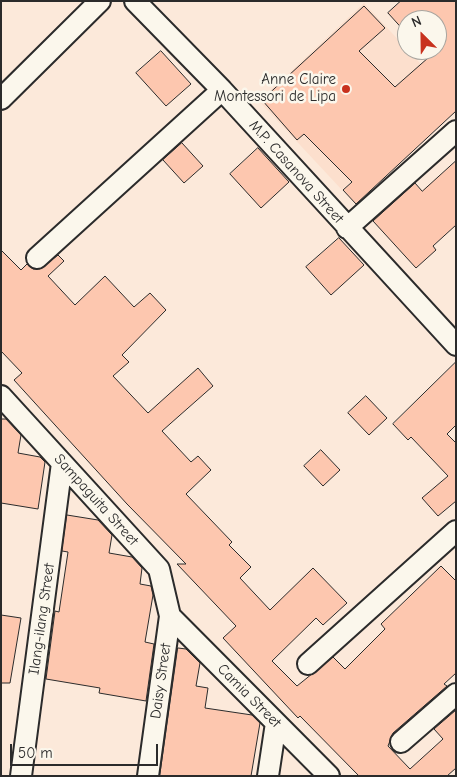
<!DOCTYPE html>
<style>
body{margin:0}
#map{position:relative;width:457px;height:777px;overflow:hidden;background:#fce9da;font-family:"Comic Neue",sans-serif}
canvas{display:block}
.frame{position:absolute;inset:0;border:2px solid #2b2b2b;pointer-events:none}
.north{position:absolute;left:397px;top:10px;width:50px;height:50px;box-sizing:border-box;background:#fbf7ec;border:1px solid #a8a59f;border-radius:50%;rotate:337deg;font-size:14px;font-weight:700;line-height:20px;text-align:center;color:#2b2b2b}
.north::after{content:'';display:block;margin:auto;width:18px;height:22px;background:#c8321e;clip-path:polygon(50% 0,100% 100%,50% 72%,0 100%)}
.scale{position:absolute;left:10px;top:744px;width:148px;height:22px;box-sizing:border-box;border:2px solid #2b2b2b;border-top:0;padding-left:6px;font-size:15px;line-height:18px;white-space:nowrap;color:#2b2b2b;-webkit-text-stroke:4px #fbf7ec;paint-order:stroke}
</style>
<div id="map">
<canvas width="457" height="777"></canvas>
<div class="frame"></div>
<div class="north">N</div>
<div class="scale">50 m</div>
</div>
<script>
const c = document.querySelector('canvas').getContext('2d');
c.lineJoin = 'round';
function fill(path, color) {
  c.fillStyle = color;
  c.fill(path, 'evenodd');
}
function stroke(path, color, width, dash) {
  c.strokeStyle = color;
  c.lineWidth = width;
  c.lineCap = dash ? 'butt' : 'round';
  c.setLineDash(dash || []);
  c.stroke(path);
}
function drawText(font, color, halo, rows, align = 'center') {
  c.font = font + ' "Comic Neue",sans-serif';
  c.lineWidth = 5;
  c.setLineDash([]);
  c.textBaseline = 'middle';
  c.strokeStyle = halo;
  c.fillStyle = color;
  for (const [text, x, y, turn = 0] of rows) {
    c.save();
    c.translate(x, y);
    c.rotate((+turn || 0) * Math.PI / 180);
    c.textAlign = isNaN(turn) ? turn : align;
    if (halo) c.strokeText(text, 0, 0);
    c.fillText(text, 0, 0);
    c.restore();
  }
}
fill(new Path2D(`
 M 364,3 L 432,76 L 390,145 L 342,190 L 259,101 Z`), '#fcdfcd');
const building = new Path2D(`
 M 401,1 L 456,1 L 456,111 L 356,204 L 343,190 L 352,182 L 304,134 L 297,140 L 262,100 L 364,6 L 385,28 L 359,51 L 395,87 L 437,50 L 437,20 L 407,20 L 407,34 L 388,13 Z
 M 161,51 L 191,84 L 166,106 L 136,73 Z
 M 182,143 L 203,166 L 184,183 L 163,160 Z
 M 258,148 L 289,182 L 261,208 L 230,174 Z
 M 456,161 L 456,225 L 433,246 L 436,250 L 416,268 L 373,221 L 415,183 L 422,191 Z
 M 339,238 L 364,265 L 331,295 L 306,267 Z
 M 1,250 L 21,270 L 27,264 L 33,269 L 40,269 L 58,255 L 64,261 L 48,276 L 75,305 L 105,276 L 134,307 L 150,293 L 166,310 L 122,355 L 129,362 L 113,376 L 148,413 L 198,368 L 213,386 L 162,431 L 191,462 L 198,456 L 211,470 L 186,494 L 232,542 L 229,545 L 251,567 L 240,578 L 270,610 L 313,568 L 347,603 L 323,625 L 316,618 L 272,661 L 297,686 L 333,657 L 345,669 L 385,629 L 381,624 L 441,566 L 456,581 L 456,673 L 444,684 L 447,686 L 393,733 L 388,746 L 410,769 L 443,739 L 434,729 L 456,710 L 456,768 L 447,776 L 359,776 L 300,716 L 298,718 L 223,638 L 236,626 L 177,564 L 186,564 L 127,504 L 14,380 L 22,373 L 1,351 Z
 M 456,362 L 456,425 L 447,434 L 456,443 L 456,501 L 438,516 L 422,498 L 448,476 L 411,437 L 408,440 L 393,424 Z
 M 366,396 L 387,418 L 369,435 L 348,413 Z
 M 1,419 L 6,419 L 21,435 L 18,453 L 40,457 L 45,462 L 38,509 L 1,503 Z
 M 321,450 L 340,470 L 323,486 L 304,466 Z
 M 67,515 L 98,520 L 112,535 L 109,553 L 132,557 L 142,568 L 140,584 L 151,586 L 153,595 L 145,642 L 154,644 L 146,701 L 99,693 L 100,688 L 46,679 L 55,611 L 59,612 L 68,552 L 62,551 Z
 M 1,615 L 21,618 L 10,683 L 1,683 Z
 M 178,648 L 186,649 L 200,663 L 196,686 L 208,688 L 205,708 L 252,715 L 260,723 L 251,776 L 160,776 Z`);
fill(building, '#fdc7af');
stroke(building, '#2b2b2b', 1);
const minor = new Path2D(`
 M 135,1 L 222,90 L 456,345
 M 1,99 L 100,1
 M 347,228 L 456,131
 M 37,258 L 222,90
 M 1,396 L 159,569 L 170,616 L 148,776
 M 170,616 L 329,776
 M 308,664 L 456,531
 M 401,742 L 456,694
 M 21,776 L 62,463
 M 268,776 L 276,723`);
stroke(minor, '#2b2b2b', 24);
stroke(minor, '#fbf7ec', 20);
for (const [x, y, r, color] of [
 [346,89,5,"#c8321e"]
]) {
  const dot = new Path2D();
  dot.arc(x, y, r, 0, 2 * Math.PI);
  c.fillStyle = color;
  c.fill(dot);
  stroke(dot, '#fbf7ec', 2);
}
drawText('15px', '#2b2b2b', '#fbf7ec', [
 ["Anne Claire",336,80],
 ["Montessori de Lipa",336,97]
], 'right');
drawText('15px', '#2b2b2b', '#fbf7ec', [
 ["M.P. Casanova Street",296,172,48],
 ["Sampaguita Street",96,500,48],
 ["Ilang-ilang Street",42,619,-82],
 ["Daisy Street",161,681,-82],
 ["Camia Street",249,696,45]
]);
</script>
